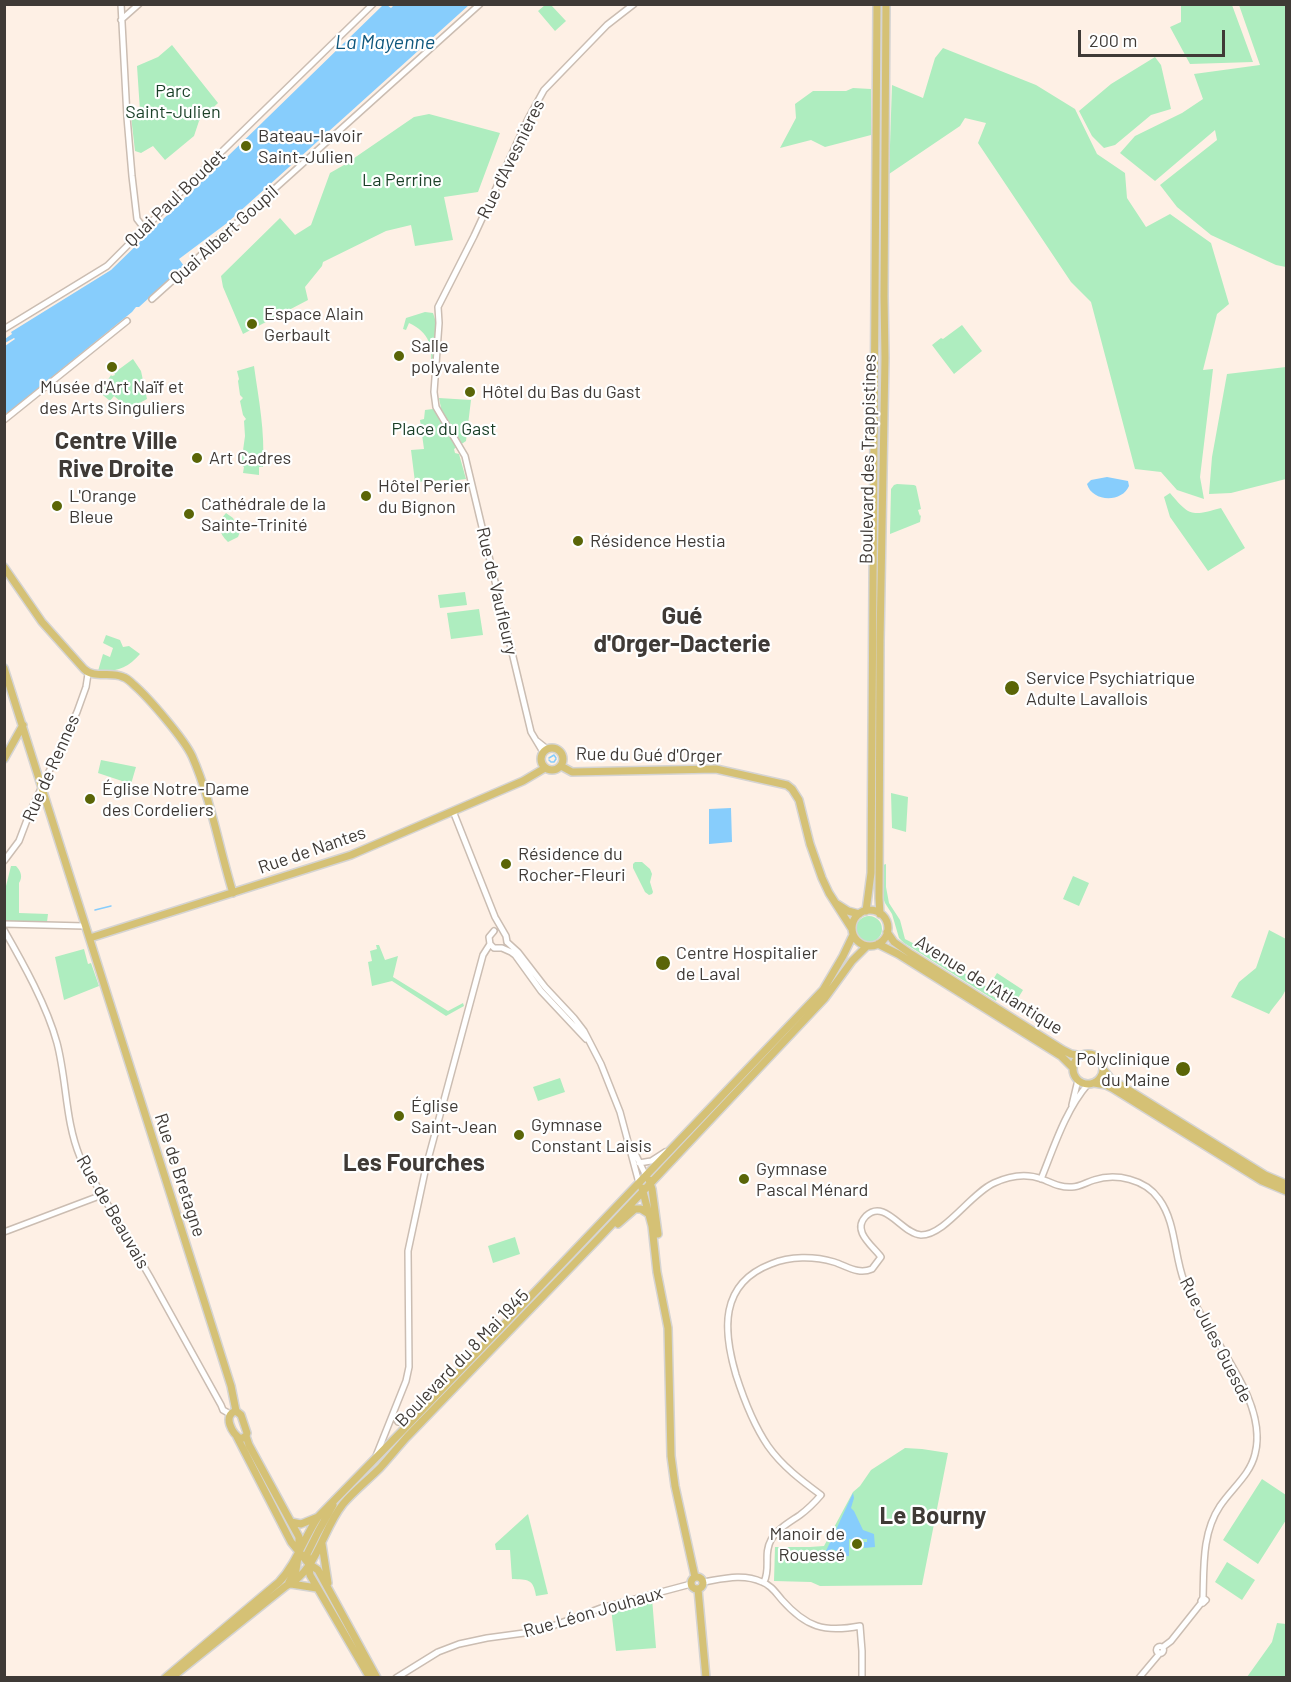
<!DOCTYPE html>
<meta charset="utf-8">
<style>
body{margin:0}
#map{position:relative;width:1291px;height:1682px;overflow:hidden;background:#fef0e5;font-family:Barlow,sans-serif}
canvas{display:block}
.frame{position:absolute;inset:0;border:6px solid #3f3a36;pointer-events:none}
.scale{position:absolute;left:1078px;top:30px;width:147px;height:27px;box-sizing:border-box;border:3px solid #3f3a36;border-top:0;padding-left:8px;font-size:18px;line-height:21px;white-space:nowrap;color:#3f3a36;-webkit-text-stroke:4px #fff;paint-order:stroke}
</style>
<div id="map">
<canvas width="1291" height="1682"></canvas>
<div class="frame"></div>
<div class="scale">200 m</div>
</div>
<script>
const c = document.querySelector('canvas').getContext('2d');
c.lineJoin = 'round';
function fill(path, color) {
  c.fillStyle = color;
  c.fill(path, 'evenodd');
}
function stroke(path, color, width, dash) {
  c.strokeStyle = color;
  c.lineWidth = width;
  c.lineCap = dash ? 'butt' : 'round';
  c.setLineDash(dash || []);
  c.stroke(path);
}
function drawText(font, color, halo, rows, align = 'center') {
  c.font = font + ' Barlow,sans-serif';
  c.lineWidth = 4.5;
  c.setLineDash([]);
  c.textBaseline = 'middle';
  c.strokeStyle = halo;
  c.fillStyle = color;
  for (const [text, x, y, turn = 0] of rows) {
    c.save();
    c.translate(x, y);
    c.rotate((+turn || 0) * Math.PI / 180);
    c.textAlign = isNaN(turn) ? turn : align;
    if (halo) c.strokeText(text, 0, 0);
    c.fillText(text, 0, 0);
    c.restore();
  }
}
fill(new Path2D(`
 M 545,5 L 551,5 L 566,21 L 555,31 L 538,11 Z
 M 1181,5 L 1232,5 L 1253,62 L 1190,64 L 1170,27 L 1181,22 Z
 M 1239,5 L 1286,5 L 1286,267 L 1276,265 L 1211,235 L 1177,207 L 1160,185 L 1217,140 L 1215,130 L 1155,181 L 1120,153 L 1135,136 L 1182,113 L 1203,99 L 1194,74 L 1260,65 Z
 M 172,45 L 218,103 L 199,121 L 194,136 L 165,160 L 153,146 L 141,153 L 135,151 L 131,116 L 140,111 L 137,66 L 158,57 Z
 M 943,48 L 1036,85 L 1075,109 L 1097,154 L 1125,173 L 1127,198 L 1146,227 L 1170,214 L 1211,243 L 1229,304 L 1217,314 L 1203,370 L 1213,369 L 1200,477 L 1204,499 L 1177,490 L 1161,472 L 1135,469 L 1091,302 L 1071,282 L 978,143 L 986,123 L 965,118 L 960,126 L 889,174 L 892,85 L 923,98 L 935,58 Z
 M 1155,57 L 1161,65 L 1171,109 L 1151,115 L 1115,145 L 1104,148 L 1092,136 L 1079,111 L 1111,84 Z
 M 853,88 L 871,89 L 871,135 L 825,147 L 811,140 L 780,148 L 796,118 L 795,104 L 813,91 L 846,91 Z
 M 429,114 L 500,133 L 478,192 L 444,197 L 453,240 L 415,246 L 411,225 L 386,231 L 323,262 L 322,266 L 305,287 L 308,300 L 243,334 L 223,287 L 221,276 L 280,218 L 295,235 L 311,225 L 330,173 L 344,165 L 414,117 Z
 M 425,312 L 433,313 L 436,322 L 432,371 L 430,368 C 434,347 429,332 409,323 L 406,330 L 403,329 L 406,318 Z
 M 962,325 L 982,351 L 954,374 L 932,345 L 941,338 L 943,339 Z
 M 133,359 L 141,371 L 147,399 L 134,406 L 120,401 L 114,396 L 110,401 L 98,391 L 102,389 L 111,375 L 112,376 L 115,375 L 114,373 Z
 M 254,366 C 259,402 265,430 263,467 L 259,467 L 259,475 L 243,473 L 244,467 L 241,465 L 245,436 L 244,421 L 246,419 L 243,415 L 240,401 L 243,398 L 240,395 L 238,381 L 239,379 L 237,371 Z
 M 1286,367 L 1286,479 L 1231,493 L 1209,494 L 1212,457 L 1227,374 Z
 M 439,398 L 471,400 L 466,441 L 454,449 L 455,453 L 459,454 L 466,479 L 450,481 L 446,480 L 415,482 L 411,450 L 424,449 L 420,420 L 424,419 L 425,410 L 441,408 Z
 M 897,484 L 914,485 L 916,486 L 921,509 L 918,510 L 920,516 L 921,515 L 920,522 L 890,534 L 891,489 L 894,485 Z
 M 1170,493 C 1190,517 1192,516 1221,508 L 1245,548 L 1208,571 L 1170,517 L 1164,497 Z
 M 226,513 L 233,518 L 240,532 L 238,537 L 228,542 C 218,533 217,522 226,513 Z
 M 465,592 L 467,605 L 440,608 L 438,595 Z
 M 479,609 L 483,635 L 451,639 L 447,613 Z
 M 106,635 L 120,640 L 123,647 L 129,646 L 140,654 C 128,668 117,672 98,671 L 103,654 L 110,657 L 113,648 L 103,643 Z
 M 101,760 L 136,767 L 131,784 L 98,773 Z
 M 891,793 L 908,797 L 906,832 L 892,828 Z
 M 635,862 L 642,862 L 650,869 L 652,874 L 650,882 L 653,892 L 652,894 L 649,895 L 645,892 L 633,868 L 633,864 Z
 M 886,864 L 886,887 L 889,903 L 900,920 L 905,939 L 930,952 L 988,988 L 997,973 L 1023,990 L 1015,1003 L 1050,1025 L 1047,1029 L 989,989 L 987,992 L 997,999 L 996,1001 L 904,943 L 899,938 L 892,914 L 885,903 L 882,895 L 883,865 Z
 M 11,866 L 16,866 C 21,871 23,877 19,883 L 19,913 L 48,914 L 47,922 L 6,921 L 4,894 Z
 M 1073,876 L 1089,883 L 1079,906 L 1063,899 Z
 M856 929a13 13 0 1 1 26 0a13 13 0 1 1-26 0Z
 M 1269,930 L 1286,939 C 1287,951 1289,982 1285,991 C 1281,1000 1274,1005 1269,1014 L 1231,997 L 1239,982 L 1256,968 Z
 M 376,945 L 379,945 L 385,960 L 398,956 L 393,977 L 448,1011 L 463,1003 L 464,1006 L 446,1016 L 392,981 L 372,986 L 368,962 L 372,961 L 370,951 L 377,949 Z
 M 84,949 L 88,964 L 91,963 L 99,986 L 64,1000 L 55,957 Z
 M 560,1078 L 565,1092 L 538,1101 L 533,1087 Z
 M 515,1237 L 520,1254 L 493,1263 L 488,1246 Z
 M 905,1448 L 922,1449 L 948,1453 L 922,1585 L 820,1586 L 811,1582 L 774,1581 L 775,1547 L 810,1547 L 824,1546 L 853,1492 L 860,1486 L 871,1470 Z
 M 1262,1479 L 1286,1495 L 1286,1520 L 1258,1564 L 1223,1540 Z
 M 528,1514 L 548,1594 L 536,1596 C 533,1578 528,1580 512,1579 L 510,1550 L 496,1550 L 495,1544 Z
 M 1227,1562 L 1255,1580 L 1242,1600 L 1215,1582 Z
 M 652,1598 L 656,1648 L 616,1651 L 611,1608 Z
 M 1277,1623 L 1286,1624 L 1286,1677 L 1247,1677 L 1272,1642 Z`), '#aeedbf');
fill(new Path2D(`
 M 394,5 L 469,5 L 227,223 L 179,259 L 184,266 L 139,307 L 136,307 L 132,312 L 5,415 L 5,346 L 15,339 L 14,338 L 5,343 L 5,339 L 12,334 L 11,332 L 111,270 L 383,5 L 387,5 L 391,8 Z
 M 1107,477 L 1128,481 L 1129,486 C 1122,503 1092,502 1087,484 L 1091,480 Z
 M 731,808 L 732,842 L 709,844 L 709,809 Z
 M 853,1493 L 854,1498 L 851,1508 L 854,1511 L 863,1530 L 874,1534 L 875,1547 L 864,1548 L 864,1542 L 867,1542 L 867,1539 L 849,1539 L 849,1556 L 841,1557 L 839,1552 L 832,1549 L 829,1552 L 826,1551 Z`), '#87cdfc');
stroke(new Path2D(`
 M 549,758 L 554,755 L 556,758
 M 549,760 L 551,762 L 554,762 L 556,759
 M 95,910 L 111,906`), '#87cdfc', 1.5);
const minor = new Path2D(`
 M 121,4 L 127,117 L 132,176 L 137,219 L 144,228
 M 121,20 L 139,4
 M 152,299 L 480,4
 M 4,329 L 107,266 L 203,170 L 373,4
 M 4,420 L 127,321
 M 537,741 L 547,749
 M 543,752 L 531,732 L 465,456 L 436,407 L 434,392 L 439,323 L 438,307 L 474,236 L 528,119 L 544,90 L 607,25 L 634,4
 M 453,811 L 495,917 L 506,936 L 507,942
 M 4,861 L 19,841 L 30,812 L 77,712 L 86,687 L 88,674
 M 4,924 L 85,926
 M 4,930 C 23,963 47,1006 57,1043 C 67,1081 65,1121 80,1157 L 150,1277 L 221,1405 L 223,1410 L 230,1414
 M 507,942 L 518,952 L 545,987 L 574,1018 L 584,1031 L 601,1064 L 620,1112 L 639,1183
 M 490,944 L 494,948 L 502,948 L 511,952 L 515,955 L 541,991 L 586,1039
 M 490,944 L 489,937 L 494,931
 M 1072,1105 L 1078,1080
 M 633,1149 L 646,1176
 M 639,1163 L 651,1161 L 665,1152
 M 1041,1179 C 1054,1147 1065,1111 1088,1084
 M 4,1232 L 102,1195
 M 393,1414 L 398,1422 L 411,1421
 M 376,1456 L 406,1381 L 409,1367 L 408,1251 L 426,1167 L 483,955 L 490,944
 M 703,1582 C 722,1579 743,1573 762,1582 C 771,1585 776,1593 782,1600 C 806,1627 824,1633 860,1626 L 862,1651 L 862,1678
 M 764,1582 C 771,1568 763,1554 771,1540 C 777,1529 790,1522 800,1515 C 808,1509 815,1502 821,1495 C 802,1481 782,1466 768,1446 C 753,1424 744,1400 736,1375 C 723,1331 719,1284 771,1264 C 790,1256 814,1256 834,1262 C 847,1266 858,1275 872,1269 L 881,1257 C 873,1246 851,1231 866,1216 C 885,1198 902,1234 921,1235 C 945,1235 970,1194 994,1183 C 1009,1176 1026,1173 1042,1179 C 1052,1183 1061,1188 1072,1187 C 1079,1187 1087,1182 1094,1180 C 1116,1173 1145,1179 1159,1199 C 1176,1222 1174,1255 1184,1281 C 1202,1331 1270,1398 1255,1454 C 1250,1475 1232,1488 1220,1506 C 1202,1533 1204,1566 1203,1598
 M 1203,1598 L 1206,1600 L 1203,1603 L 1201,1601 Z
 M1156.5 1650a3.5 3.5 0 1 1 7 0a3.5 3.5 0 1 1-7 0Z
 M 1163,1647 L 1171,1641 L 1202,1602
 M 396,1678 L 438,1652 L 459,1644 L 487,1638 L 539,1631 L 601,1608 L 691,1584
 M 1139,1678 L 1160,1653`);
const major = new Path2D(`
 M 4,567 L 42,622 L 84,669 C 94,679 111,671 123,677 C 127,678 131,682 134,685 C 149,698 184,739 192,756 C 211,799 219,848 233,893
 M 4,668 L 231,1386 L 236,1411 L 241,1415 L 247,1433 L 246,1436 L 241,1439 C 232,1434 222,1415 236,1411
 M541 759a11 11 0 1 1 22 0a11 11 0 1 1-22 0Z
 M 4,759 L 23,725
 M 561,766 L 572,772 L 716,769 L 787,785 L 792,789 L 799,800 L 810,844 L 822,878 L 829,893 L 852,929
 M 837,904 L 848,911 L 859,914
 M852 928a18 18 0 1 1 36 0a18 18 0 1 1-36 0Z
 M 866,911 L 871,873 L 877,4
 M 880,914 L 879,898 L 880,641 L 885,358 L 884,296 L 886,4
 M 887,932 L 894,942 L 911,954 L 1063,1050 L 1071,1054 L 1082,1056
 M 93,937 L 351,855 L 523,781 L 545,768
 M 878,944 L 898,954 L 1061,1056 L 1073,1068
 M1073 1069a15 15 0 1 1 30 0a15 15 0 1 1-30 0Z
 M 1103,1069 L 1111,1079 L 1265,1175 L 1286,1184
 M 1094,1083 L 1106,1085 L 1112,1088 L 1262,1181 L 1286,1191
 M 649,1180 L 652,1189 L 658,1234
 M 642,1188 L 652,1226 L 657,1272 L 668,1328 L 671,1456 L 675,1486 L 695,1577
 M 618,1224 L 635,1209 L 641,1209 L 649,1214
 M 246,1436 L 249,1445 L 299,1537 L 299,1546
 M 237,1437 L 291,1542 L 309,1564 L 318,1570 L 377,1678
 M 333,1505 L 318,1532 L 307,1554 L 310,1575 L 370,1678
 M 291,1522 L 301,1524 L 318,1517
 M 322,1544 L 328,1583
 M691 1583a6 6 0 1 1 12 0a6 6 0 1 1-12 0Z
 M 289,1582 L 296,1570 L 298,1557
 M 291,1584 L 317,1588
 M 698,1589 L 706,1678
 M 165,1678 L 279,1582 C 296,1564 304,1538 318,1517 L 404,1429 L 823,990 L 843,956 L 853,935
 M 171,1678 L 286,1586 C 318,1570 322,1530 343,1504 C 354,1491 368,1480 380,1468 C 389,1458 398,1447 407,1437 L 599,1238 L 825,998 L 852,961 L 867,946`);
stroke(minor, '#cbbdb2', 8);
stroke(major, '#d5d4d3', 10);
stroke(minor, '#fff', 5);
stroke(major, '#d5c175', 7);
for (const [x, y, r, color] of [
 [246,146,6,"#5a6507"],
 [252,324,6,"#5a6507"],
 [399,356,6,"#5a6507"],
 [112,367,6,"#5a6507"],
 [470,392,6,"#5a6507"],
 [197,458,6,"#5a6507"],
 [366,496,6,"#5a6507"],
 [57,506,6,"#5a6507"],
 [189,514,6,"#5a6507"],
 [578,541,6,"#5a6507"],
 [1012,688,8,"#5a6507"],
 [90,799,6,"#5a6507"],
 [506,864,6,"#5a6507"],
 [663,963,8,"#5a6507"],
 [1183,1069,8,"#5a6507"],
 [399,1116,6,"#5a6507"],
 [519,1135,6,"#5a6507"],
 [744,1179,6,"#5a6507"],
 [857,1544,6,"#5a6507"]
]) {
  const dot = new Path2D();
  dot.arc(x, y, r, 0, 2 * Math.PI);
  c.fillStyle = color;
  c.fill(dot);
  stroke(dot, '#fff', 2);
}
drawText('18px', '#1a3f27', '#fff', [
 ["Parc",173,91],
 ["Saint-Julien",173,112],
 ["La Perrine",402,180],
 ["Place du Gast",444,429]
]);
drawText('18px', '#3f3a36', '#fff', [
 ["Bateau-lavoir",258,136],
 ["Saint-Julien",258,157],
 ["Espace Alain",264,314],
 ["Gerbault",264,335],
 ["Salle",411,346],
 ["polyvalente",411,367],
 ["Musée d'Art Naïf et",112,387,"center"],
 ["des Arts Singuliers",112,408,"center"],
 ["Hôtel du Bas du Gast",482,392],
 ["Art Cadres",209,458],
 ["Hôtel Perier",378,486],
 ["du Bignon",378,507],
 ["L'Orange",69,496],
 ["Bleue",69,517],
 ["Cathédrale de la",201,504],
 ["Sainte-Trinité",201,525],
 ["Résidence Hestia",590,541],
 ["Service Psychiatrique",1026,678],
 ["Adulte Lavallois",1026,699],
 ["Église Notre-Dame",102,789],
 ["des Cordeliers",102,810],
 ["Résidence du",518,854],
 ["Rocher-Fleuri",518,875],
 ["Centre Hospitalier",676,953],
 ["de Laval",676,974],
 ["Polyclinique",1170,1059,"right"],
 ["du Maine",1170,1080,"right"],
 ["Église",411,1106],
 ["Saint-Jean",411,1127],
 ["Gymnase",531,1125],
 ["Constant Laisis",531,1146],
 ["Gymnase",756,1169],
 ["Pascal Ménard",756,1190],
 ["Manoir de",845,1534,"right"],
 ["Rouessé",845,1555,"right"]
], 'left');
drawText('18px', '#3f3a36', '#fff', [
 ["Rue d'Avesnières",511,159,-64],
 ["Quai Paul Boudet",175,198,-44],
 ["Quai Albert Goupil",224,235,-42],
 ["Boulevard des Trappistines",868,459,-89],
 ["Rue de Vaufleury",497,591,77],
 ["Rue du Gué d'Orger",649,755,1],
 ["Rue de Rennes",51,768,-66],
 ["Rue de Nantes",312,850,-19],
 ["Avenue de l'Atlantique",989,985,32],
 ["Rue de Bretagne",180,1175,72],
 ["Rue de Beauvais",113,1212,60],
 ["Rue Jules Guesde",1216,1340,63],
 ["Boulevard du 8 Mai 1945",462,1358,-46],
 ["Rue Léon Jouhaux",593,1612,-16]
]);
drawText('italic 20px', '#0f577d', '#fff', [
 ["La Mayenne",385,42]
]);
drawText('bold 24px', '#3f3a36', '#fff', [
 ["Centre Ville",116,441],
 ["Rive Droite",116,469],
 ["Gué",682,616],
 ["d'Orger-Dacterie",682,644],
 ["Les Fourches",414,1163],
 ["Le Bourny",933,1516]
]);
</script>
